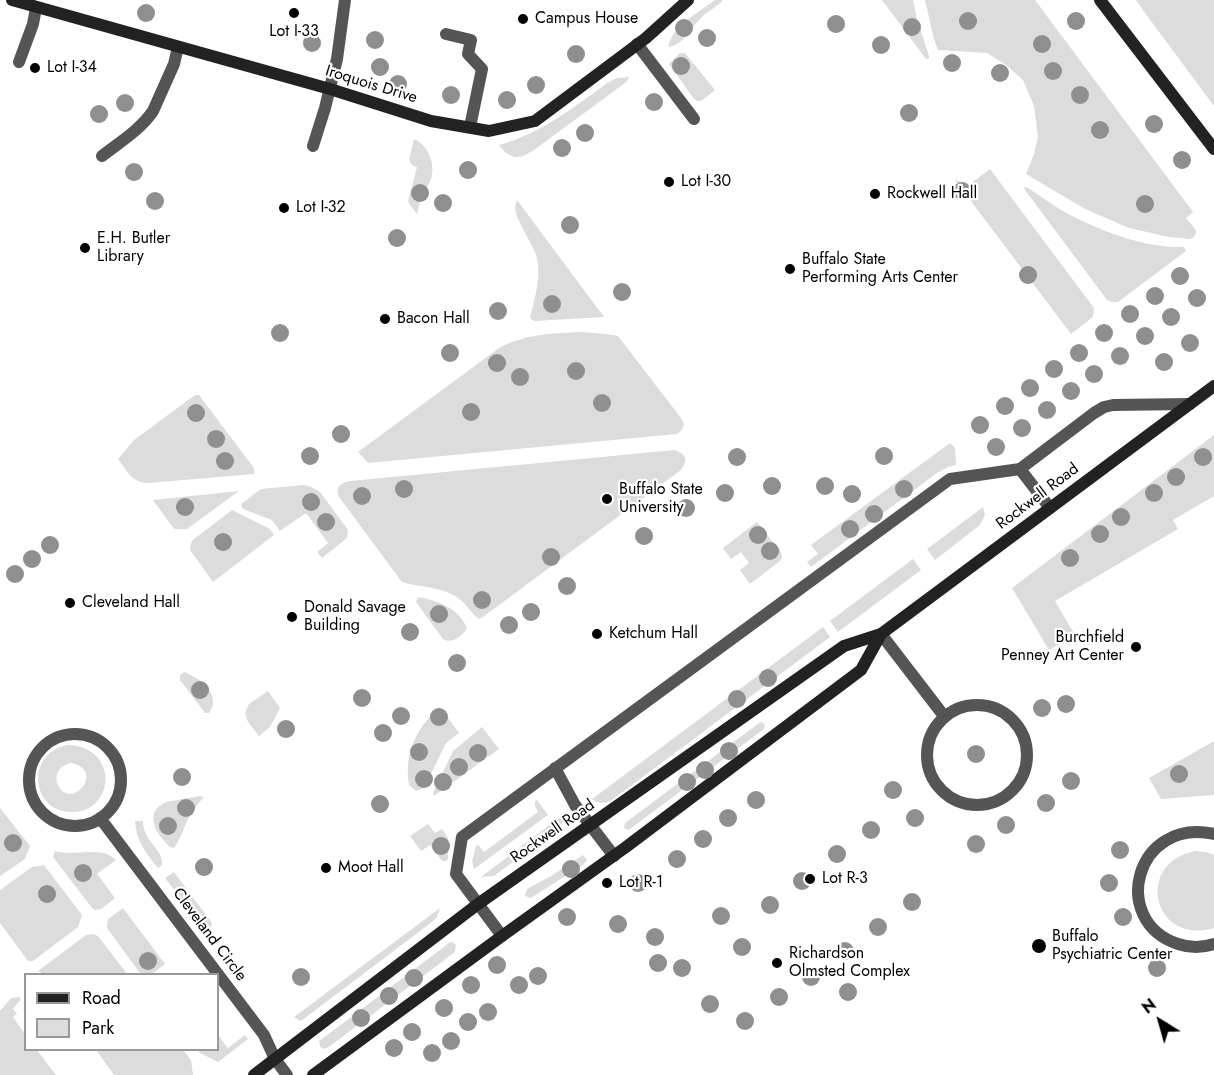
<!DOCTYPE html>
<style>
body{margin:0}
#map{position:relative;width:1214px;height:1075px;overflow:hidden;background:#fff;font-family:Jost,sans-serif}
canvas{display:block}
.legend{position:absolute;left:24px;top:973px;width:195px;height:78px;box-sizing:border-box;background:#fff;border:2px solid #999;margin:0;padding:8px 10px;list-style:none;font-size:18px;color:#000}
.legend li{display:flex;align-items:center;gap:12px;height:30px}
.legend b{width:30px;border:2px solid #999}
.north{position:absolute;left:1130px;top:991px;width:60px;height:60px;-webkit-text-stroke:4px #fff;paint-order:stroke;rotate:323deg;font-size:16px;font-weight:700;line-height:24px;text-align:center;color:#000}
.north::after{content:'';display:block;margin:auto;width:21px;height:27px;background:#000;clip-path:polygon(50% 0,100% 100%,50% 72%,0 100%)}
</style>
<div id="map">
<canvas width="1214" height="1075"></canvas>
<ul class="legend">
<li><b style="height:8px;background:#222"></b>Road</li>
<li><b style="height:16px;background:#dcdcdc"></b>Park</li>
</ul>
<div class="north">N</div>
</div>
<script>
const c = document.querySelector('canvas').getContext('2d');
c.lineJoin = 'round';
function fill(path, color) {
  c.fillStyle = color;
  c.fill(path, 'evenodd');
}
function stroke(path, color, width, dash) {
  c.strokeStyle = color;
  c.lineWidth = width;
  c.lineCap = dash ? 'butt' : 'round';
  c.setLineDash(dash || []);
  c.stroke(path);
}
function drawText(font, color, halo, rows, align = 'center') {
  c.font = font + ' Jost,sans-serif';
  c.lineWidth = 4.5;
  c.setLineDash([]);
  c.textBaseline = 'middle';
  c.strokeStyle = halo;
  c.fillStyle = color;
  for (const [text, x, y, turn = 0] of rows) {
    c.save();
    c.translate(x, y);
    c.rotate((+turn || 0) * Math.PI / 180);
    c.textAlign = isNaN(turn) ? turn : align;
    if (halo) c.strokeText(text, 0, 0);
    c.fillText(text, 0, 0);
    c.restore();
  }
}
fill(new Path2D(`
 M 715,0 L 723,0 C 718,6 710,10 704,15 C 691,26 685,45 668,47 C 673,25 698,13 715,0 Z
 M 882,0 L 913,0 L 917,19 L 929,56 L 929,59 L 926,59 Z
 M 925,0 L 1035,0 L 1193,212 L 1186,218 L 1196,230 L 1196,233 L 1194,237 L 1190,239 L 1169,237 L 1129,228 L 1085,209 L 1026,174 L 1034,154 L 1038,137 L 1034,106 L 1023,80 L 1006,65 L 987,53 L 938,50 L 934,39 Z
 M 1136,0 L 1214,0 L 1214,106 L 1145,13 Z
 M 680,53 L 685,53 L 715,90 L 701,101 L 697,101 L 694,99 L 669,64 Z
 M 630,77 L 625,83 L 534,150 C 519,160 510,160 499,145 C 540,134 573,108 607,83 L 617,78 Z
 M 414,139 C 428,145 436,164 431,179 C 430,184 426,187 424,191 C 420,198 419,207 417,214 L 410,205 L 408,201 L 417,167 L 412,165 L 409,160 Z
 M 990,169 L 1094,308 L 1093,317 L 1071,334 L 955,180 L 970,184 Z
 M 1024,187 L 1028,188 C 1042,197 1056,208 1072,216 C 1106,233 1146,248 1184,247 L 1186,251 L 1118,302 L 1112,302 L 1107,300 L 1025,190 Z
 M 517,200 L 604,317 L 534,321 L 530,318 C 535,296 543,274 535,252 C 529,239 521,227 516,214 L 515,207 Z
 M 581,332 L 606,334 L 618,336 L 681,418 L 684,424 L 682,430 L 677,434 L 368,463 L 358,452 L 499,348 C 529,333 549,334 581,332 Z
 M 195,395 L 199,395 L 254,468 L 254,474 L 148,483 C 131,482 128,472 118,459 L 134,440 Z
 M 1214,435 L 1214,496 L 1173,520 L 1178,529 L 1055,601 L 1075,635 L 1049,650 L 1012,588 Z
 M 950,443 L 955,448 L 956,465 L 948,467 L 937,473 L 811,567 L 807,562 L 818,554 L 811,545 Z
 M 675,450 C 687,455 688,460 681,470 L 483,617 L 479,619 C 472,614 468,607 462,601 C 444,586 423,588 402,582 L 339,497 C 335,487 340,483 350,481 Z
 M 304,485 L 311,487 L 320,492 L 348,530 L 347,538 L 322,558 L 317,552 L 328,543 L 306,513 L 280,531 L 272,520 L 243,509 L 241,504 L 261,489 Z
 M 239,491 L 187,529 L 174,529 L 153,500 Z
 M 983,507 L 985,515 L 980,525 L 935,560 L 927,549 Z
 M 232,510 L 270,529 L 274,535 L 213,582 L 190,550 L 191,543 L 194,539 Z
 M 757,522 L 781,552 L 782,557 L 780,561 L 750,584 L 740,570 L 749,563 L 741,552 L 731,559 L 723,548 Z
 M 913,559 L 921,570 L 838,632 L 830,621 Z
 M 418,597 C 438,601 458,607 467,628 C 463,635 452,645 443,639 L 416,602 Z
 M 823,627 L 830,637 L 612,800 C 605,804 598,804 592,799 Z
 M 184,672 C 201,678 222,695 209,713 L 205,713 L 180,680 L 180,675 Z
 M 268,691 L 280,708 L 270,727 L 259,736 L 248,722 L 245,713 L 249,704 Z
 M 440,707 L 459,733 L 446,743 L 424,788 L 416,791 L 409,785 C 404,753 416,728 440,707 Z
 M 762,722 L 765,725 L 764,729 L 630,829 L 628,830 L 624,828 L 625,823 L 759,723 Z
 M 482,727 L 499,749 L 434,796 L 433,793 L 453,751 Z
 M 1214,741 L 1214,795 L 1161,799 L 1149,778 Z
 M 68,745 C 120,747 115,813 71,812 C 61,812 52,808 46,801 C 34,786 36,763 51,752 C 56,748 62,746 68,745 ZM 71,763 C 107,770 71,812 58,785 C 53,774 61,765 71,763 Z
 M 200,796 L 204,797 C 197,805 191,812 187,821 C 183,830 180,840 174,848 L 170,847 C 157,835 142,813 166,802 Z
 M 537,800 L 548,815 L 474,869 L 472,861 L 476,846 L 478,845 L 484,852 L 538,812 L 535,806 L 535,802 Z
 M 0,808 L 30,846 L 25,859 L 0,876 Z
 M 564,814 L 562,823 L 557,829 L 494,876 L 481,877 Z
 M 135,821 L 143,821 C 143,842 164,849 162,865 L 158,868 C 146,853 136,841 135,821 Z
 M 428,824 L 435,833 L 442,829 L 448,838 L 448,859 L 447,861 L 442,861 L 430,845 L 421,851 L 410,836 Z
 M 55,851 C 73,857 102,845 116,860 L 97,874 L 115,898 L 101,909 L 95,910 L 92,908 L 53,857 Z
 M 1195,851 L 1206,852 L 1214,855 L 1214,928 C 1153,946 1134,863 1195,851 Z
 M 583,855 L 587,860 L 584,864 L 531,898 L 525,896 L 527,889 L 551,876 Z
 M 44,865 L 82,915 L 78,927 L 33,961 L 28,961 L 0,923 L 0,890 L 32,867 Z
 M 174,872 L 212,923 L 211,929 L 206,932 L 204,930 L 205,928 L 202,924 L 201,925 L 165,878 Z
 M 123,908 L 165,964 C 156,971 150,978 139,972 L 107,928 L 108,919 Z
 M 440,908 L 437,917 L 432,922 L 301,1021 L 294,1017 Z
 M 93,934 L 98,936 L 127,974 L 43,974 L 38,971 L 86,935 Z
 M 452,942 L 456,945 L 455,952 L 329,1047 L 323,1049 L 320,1046 L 319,1041 L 322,1039 L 449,943 Z
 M 20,997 L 21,999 L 13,1009 L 17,1014 L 13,1017 L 25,1034 L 26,1050 L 37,1050 L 56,1075 L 0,1075 L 0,1011 L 11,998 Z
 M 218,1035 L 228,1048 L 245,1035 L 248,1039 L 218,1062 L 200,1053 L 197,1050 L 218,1050 Z
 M 96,1050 L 183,1050 L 191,1060 L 193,1075 L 114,1075 Z`), '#dcdcdc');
stroke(new Path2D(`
 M 446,34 L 471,40 L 468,54 L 482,69 L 470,127
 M 637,44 L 694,119
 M 19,62 L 33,24 L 36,8
 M 313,146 L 325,108 L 337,59 L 345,0
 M 1020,469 L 1050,508
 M 881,634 L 944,716
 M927 755a50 50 0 1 1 100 0a50 50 0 1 1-100 0Z
 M 555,768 L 575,805 L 614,856
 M 1214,834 C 1135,817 1109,921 1178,944 C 1190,948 1202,948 1214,944
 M 502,936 L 456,874 L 462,837 L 950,479 L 1020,469 L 1094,413 L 1104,407 L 1113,405 L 1190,404`), '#555', 12);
stroke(new Path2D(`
 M 102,156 C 120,142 140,130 153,111 L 174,64 L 178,47
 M29 780a46 46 0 1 1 92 0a46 46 0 1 1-92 0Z
 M 100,818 L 264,1035 L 275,1059 L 287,1075`), '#555', 12);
stroke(new Path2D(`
 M 12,0 L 330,89 L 431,121 L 489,131 L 535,121 L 646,38 L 688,0
 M 1100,0 L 1214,149
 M 254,1075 L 478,904 L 844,646 L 881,634 L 1214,386
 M 313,1075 L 502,936 L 626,847 L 861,670 L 881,634`), '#222', 12);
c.fillStyle = '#8f8f8f';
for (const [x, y] of [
 [146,13],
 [968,21],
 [1076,21],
 [836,24],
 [912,27],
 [684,28],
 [707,38],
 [375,40],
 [312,43],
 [1042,44],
 [881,45],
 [576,54],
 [952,63],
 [681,66],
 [380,67],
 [1053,71],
 [1000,73],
 [398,84],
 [536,85],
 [451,95],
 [1080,95],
 [507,100],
 [654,102],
 [125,103],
 [909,113],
 [99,114],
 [1154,124],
 [1100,130],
 [585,133],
 [562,148],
 [1182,160],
 [468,170],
 [134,172],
 [962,191],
 [420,193],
 [155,201],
 [443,203],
 [1145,204],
 [570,225],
 [397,238],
 [1028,275],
 [1180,276],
 [622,292],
 [1155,296],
 [1197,298],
 [552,304],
 [498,311],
 [1130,314],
 [1171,317],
 [280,333],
 [1104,333],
 [1145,336],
 [1190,343],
 [450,353],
 [1079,353],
 [1120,356],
 [1164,362],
 [497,363],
 [1054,369],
 [576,371],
 [1094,374],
 [520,377],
 [1030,388],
 [1071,391],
 [602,403],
 [1005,406],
 [1047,410],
 [471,412],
 [196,413],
 [980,425],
 [1022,428],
 [341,434],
 [216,439],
 [996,447],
 [310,456],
 [884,456],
 [737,457],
 [1203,457],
 [225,461],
 [1176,477],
 [772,486],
 [825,486],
 [404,489],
 [904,489],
 [725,493],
 [1154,493],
 [852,494],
 [362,496],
 [311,502],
 [185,507],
 [686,508],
 [874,514],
 [1121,517],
 [326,522],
 [850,529],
 [1100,534],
 [758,535],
 [644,536],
 [223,542],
 [50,545],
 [770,551],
 [551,557],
 [1070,558],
 [32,559],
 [15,574],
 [567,586],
 [482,600],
 [531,612],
 [439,614],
 [509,625],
 [410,632],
 [457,663],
 [768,678],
 [200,690],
 [362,698],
 [737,699],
 [1066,704],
 [1042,708],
 [401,716],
 [439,717],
 [286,729],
 [383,733],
 [729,751],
 [419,752],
 [478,753],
 [976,754],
 [459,767],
 [705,770],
 [1179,774],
 [182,777],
 [424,779],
 [1071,781],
 [443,782],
 [687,782],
 [893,790],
 [756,800],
 [1046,803],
 [380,804],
 [186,808],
 [728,818],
 [915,818],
 [1006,825],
 [168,826],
 [871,830],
 [703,839],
 [13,843],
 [976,844],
 [441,846],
 [1120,850],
 [837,854],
 [677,859],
 [204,867],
 [571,869],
 [83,873],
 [802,881],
 [638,883],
 [1109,883],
 [47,894],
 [912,902],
 [770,905],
 [721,916],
 [567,917],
 [1123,917],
 [618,924],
 [878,927],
 [655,937],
 [742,947],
 [845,951],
 [148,961],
 [658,963],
 [497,965],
 [682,968],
 [1157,968],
 [538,976],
 [301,977],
 [811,977],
 [414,978],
 [471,985],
 [519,985],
 [848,992],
 [389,996],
 [779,997],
 [710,1004],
 [444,1008],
 [488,1012],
 [361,1018],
 [745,1021],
 [468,1022],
 [412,1032],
 [451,1041],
 [394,1048],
 [432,1053]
]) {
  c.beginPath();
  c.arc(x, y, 9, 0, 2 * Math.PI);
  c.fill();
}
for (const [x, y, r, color] of [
 [294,13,6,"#000"],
 [523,19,6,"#000"],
 [35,68,6,"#000"],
 [669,182,6,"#000"],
 [875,194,6,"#000"],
 [284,208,6,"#000"],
 [85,248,6,"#000"],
 [790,269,6,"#000"],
 [385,319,6,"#000"],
 [607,499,6,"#000"],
 [70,603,6,"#000"],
 [292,617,6,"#000"],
 [597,634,6,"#000"],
 [1136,647,6,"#000"],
 [326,868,6,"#000"],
 [810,879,6,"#000"],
 [607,883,6,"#000"],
 [1039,946,8,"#000"],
 [777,963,6,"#000"]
]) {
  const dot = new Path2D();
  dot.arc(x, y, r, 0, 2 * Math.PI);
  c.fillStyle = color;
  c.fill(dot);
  stroke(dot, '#fff', 2);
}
drawText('16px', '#000', '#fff', [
 ["Campus House",535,19],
 ["Lot I-33",294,32,"center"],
 ["Lot I-34",47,68],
 ["Lot I-30",681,182],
 ["Rockwell Hall",887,194],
 ["Lot I-32",296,208],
 ["E.H. Butler",97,239],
 ["Library",97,257],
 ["Buffalo State",802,260],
 ["Performing Arts Center",802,278],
 ["Bacon Hall",397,319],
 ["Buffalo State",619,490],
 ["University",619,508],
 ["Cleveland Hall",82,603],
 ["Donald Savage",304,608],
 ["Building",304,626],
 ["Ketchum Hall",609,634],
 ["Burchfield",1124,638,"right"],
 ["Penney Art Center",1124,656,"right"],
 ["Moot Hall",338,868],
 ["Lot R-3",822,879],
 ["Lot R-1",619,883],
 ["Buffalo",1052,937],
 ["Psychiatric Center",1052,955],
 ["Richardson",789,954],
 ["Olmsted Complex",789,972]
], 'left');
drawText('16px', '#000', '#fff', [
 ["Iroquois Drive",371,85,17],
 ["Rockwell Road",1038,497,-37],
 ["Rockwell Road",553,832,-35],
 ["Cleveland Circle",209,935,53]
]);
</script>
